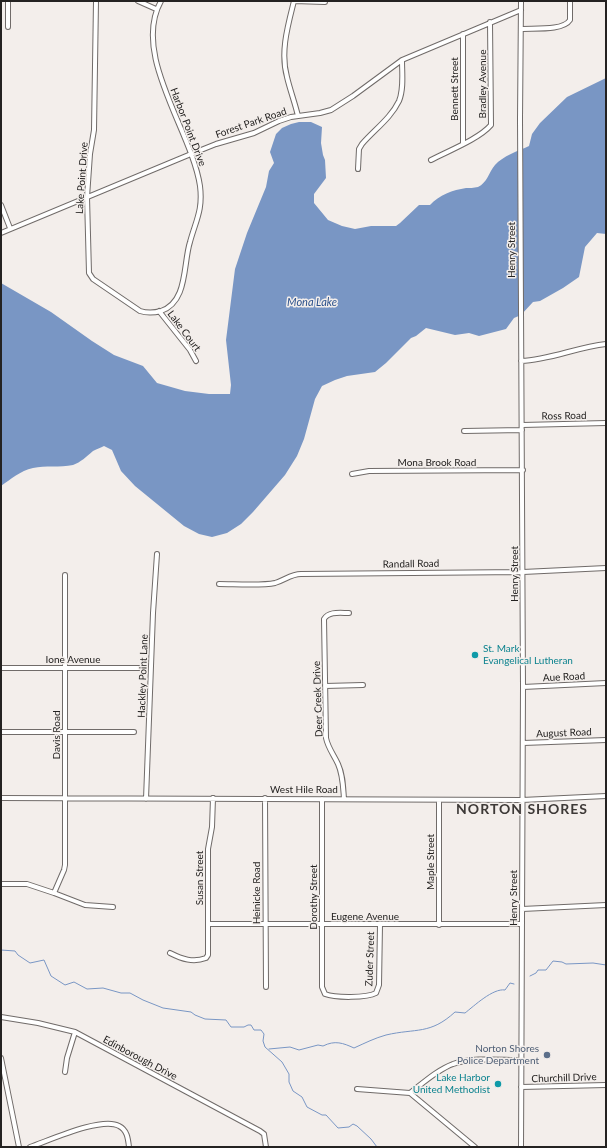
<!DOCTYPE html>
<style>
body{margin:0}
#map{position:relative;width:607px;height:1148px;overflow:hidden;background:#f3eeeb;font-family:Lato,sans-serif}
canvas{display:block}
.frame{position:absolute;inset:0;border:2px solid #242221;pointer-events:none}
</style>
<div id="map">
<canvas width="607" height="1148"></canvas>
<div class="frame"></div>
</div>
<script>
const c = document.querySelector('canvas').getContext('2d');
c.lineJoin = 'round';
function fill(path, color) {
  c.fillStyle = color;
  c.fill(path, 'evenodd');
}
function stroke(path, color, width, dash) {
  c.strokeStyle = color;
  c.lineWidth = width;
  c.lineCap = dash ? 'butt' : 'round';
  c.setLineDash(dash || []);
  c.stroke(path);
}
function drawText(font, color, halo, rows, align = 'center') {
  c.font = font + ' Lato,sans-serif';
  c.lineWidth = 3;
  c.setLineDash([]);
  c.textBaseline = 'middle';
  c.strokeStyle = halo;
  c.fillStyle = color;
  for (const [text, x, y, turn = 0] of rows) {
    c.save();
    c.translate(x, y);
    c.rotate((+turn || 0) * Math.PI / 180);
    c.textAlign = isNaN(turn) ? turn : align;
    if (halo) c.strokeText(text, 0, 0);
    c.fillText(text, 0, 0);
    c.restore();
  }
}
fill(new Path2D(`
 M 606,78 L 606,234 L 597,233 L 585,247 L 579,277 L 563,288 L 540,301 L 533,302 L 521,315 L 514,318 L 506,329 L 479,336 L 469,333 L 455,335 L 426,328 L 416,336 L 411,338 L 386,363 L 375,372 L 347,376 L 335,380 L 322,386 L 315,399 L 304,439 L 297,456 L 285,475 L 253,512 L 241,524 L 227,533 L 212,537 L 199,534 L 184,526 L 135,486 L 121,471 L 112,450 L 104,446 C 101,448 96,449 93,451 C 86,457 81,462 73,465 C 60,468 45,465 33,468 C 20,471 11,479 1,486 L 1,283 L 51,312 L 92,341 L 114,355 L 143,366 L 157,383 L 185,391 L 209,394 L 230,394 L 231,385 L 226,340 L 235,269 L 247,233 L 266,187 L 269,171 L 274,163 L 270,152 L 276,134 L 282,128 L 291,124 L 299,122 L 311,122 L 322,127 L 321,143 L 323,155 L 325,160 L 326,178 L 314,194 L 314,203 L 328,220 L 342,226 L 355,229 L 371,226 L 396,226 L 400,223 L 419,205 L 430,205 C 439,195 453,190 466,188 C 469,188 474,188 478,187 C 487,183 489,172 495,165 C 503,156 518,151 529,146 L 532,134 L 540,123 L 567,97 Z`), '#7996c4');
stroke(new Path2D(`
 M 1,950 L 15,951 L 18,955 L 30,963 L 44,960 L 51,976 L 65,985 L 74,982 L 87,989 L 103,988 L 121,993 L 130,993 L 143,1000 L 163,1008 L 191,1012 L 195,1015 L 205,1019 L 226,1020 L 231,1027 L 244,1027 L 248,1025 L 251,1025 L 254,1030 L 261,1030 L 264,1034 L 263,1041 L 265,1047 L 282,1062 L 289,1074 L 289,1082 L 293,1091 L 302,1097 L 307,1107 L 322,1115 L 326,1115 L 338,1128 L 349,1127 L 353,1124 L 357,1126 L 371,1139 L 377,1147
 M 530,976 L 536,973 L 538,970 L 546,970 L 553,961 L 562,962 L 566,964 L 593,963 L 606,965
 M 269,1049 L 290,1047 L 299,1050 L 318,1045 L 323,1046 C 335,1040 343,1043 354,1048 C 365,1043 375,1038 386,1035 C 416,1028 430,1035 455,1012 L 465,1013 C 474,1006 493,988 505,990 L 510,983 L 514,984`), '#7996c4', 1);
const minor = new Path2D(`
 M 8,1 L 8,27
 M 96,1 L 94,130 L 90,154 L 87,197 L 89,273 L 93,279 L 140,311 C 146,313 154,313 161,311 C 188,302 183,264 190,242 C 196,220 203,210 200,186 C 192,131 131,55 161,1
 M 138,1 L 156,9
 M 294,1 C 288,25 280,52 287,77 C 290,90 295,103 298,116
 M 294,1 L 325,2
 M 521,1 L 520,119 L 523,687 L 521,1147
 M 521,29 C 534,28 563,31 570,20 L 570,1
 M 463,34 L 463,144
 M 431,160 C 448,151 479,139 491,125 L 490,22
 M 358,169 L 359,149 L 362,144 C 374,130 391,118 399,101 C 404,89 402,73 402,60
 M 1,205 L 10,228
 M 1,233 L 191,154 L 216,144 L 254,133 L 279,121 L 291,117 L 320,113 L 331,110 L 353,96 L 402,60 L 521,10
 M 159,311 L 190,350 L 196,361
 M 521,361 C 550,360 577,347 606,344
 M 522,425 L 606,423
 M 464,431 L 522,430
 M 352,474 L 369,471 L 523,470
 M 219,584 C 234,584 262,586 275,583 C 285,580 291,574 301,574 L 523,572 L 606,568
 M 1,668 L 144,668
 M 325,686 L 363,685
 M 523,687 L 606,683
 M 1,732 L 134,732
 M 523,743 L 606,740
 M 1,798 L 522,800 L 606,796
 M 265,798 L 266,987
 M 146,799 L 153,613 L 157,554
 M 322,799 L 322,987 L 325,994 C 335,998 367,998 376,993 L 379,985 L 380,925
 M 344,799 C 343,786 343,775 338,764 C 334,755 328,748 326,738 L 324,619 C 329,611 340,613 349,613
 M 1,884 L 27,884 L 54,893 L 85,905 L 113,907
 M 54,893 L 64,870 L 65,865 L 65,575
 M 522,909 L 606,905
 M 208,924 L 522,924
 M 439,925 L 439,800
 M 170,953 C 182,959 193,963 206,958 L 208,955 L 208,849 L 212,827 L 213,798
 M 1,1017 L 38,1023 L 75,1032 L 260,1131 L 264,1134 L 266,1147
 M 1,1058 L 19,1147
 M 65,1072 L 67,1058 L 75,1032
 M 521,1087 L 606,1085
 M 357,1089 L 410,1093 L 475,1147
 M 410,1093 C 423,1083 437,1070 453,1064 C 474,1057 499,1060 521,1060
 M 30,1147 C 48,1141 102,1116 119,1126 C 127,1130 128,1138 129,1147`);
stroke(minor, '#706b69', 6);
stroke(minor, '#fff', 4);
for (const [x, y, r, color] of [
 [475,655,4,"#0f9aa8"],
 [547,1055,4,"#5c6f8a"],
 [498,1084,4,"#0f9aa8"]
]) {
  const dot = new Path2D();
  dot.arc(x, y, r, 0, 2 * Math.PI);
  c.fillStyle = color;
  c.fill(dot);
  stroke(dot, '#f3eeeb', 1.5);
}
drawText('10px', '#242221', '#f3eeeb', [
 ["Bradley Avenue",483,84,-90],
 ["Bennett Street",455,89,-90],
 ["Forest Park Road",251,123,-19],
 ["Harbor Point Drive",188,127,69],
 ["Lake Point Drive",82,178,-86],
 ["Henry Street",512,250,-90],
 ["Lake Court",184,331,53],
 ["Ross Road",564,416,-1],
 ["Mona Brook Road",437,463],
 ["Randall Road",411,564,-1],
 ["Henry Street",515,574,-90],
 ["Ione Avenue",73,660],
 ["Hackley Point Lane",143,676,-88],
 ["Aue Road",564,677,-3],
 ["Deer Creek Drive",318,699,-92],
 ["August Road",564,733,-2],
 ["Davis Road",57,735,-90],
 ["West Hile Road",304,790],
 ["Maple Street",431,862,-90],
 ["Susan Street",200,878,-90],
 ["Heinicke Road",257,893,-90],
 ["Dorothy Street",314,897,-90],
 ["Henry Street",514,898,-90],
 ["Eugene Avenue",365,917],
 ["Zuder Street",370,959,-88],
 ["Edinborough Drive",140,1058,28],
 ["Churchill Drive",564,1078,-2]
]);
drawText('10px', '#0d838f', '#f3eeeb', [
 ["St. Mark",483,649],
 ["Evangelical Lutheran",483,661],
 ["Lake Harbor",490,1078,"right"],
 ["United Methodist",490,1090,"right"]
], 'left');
drawText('10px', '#4e5e75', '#f3eeeb', [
 ["Norton Shores",539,1049],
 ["Police Department",539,1061]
], 'right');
drawText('italic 11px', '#2c518c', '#f3eeeb', [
 ["Mona Lake",312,302]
]);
c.letterSpacing = '1px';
drawText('bold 14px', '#3d3937', '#f3eeeb', [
 ["NORTON SHORES",522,809]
]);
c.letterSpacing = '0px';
</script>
